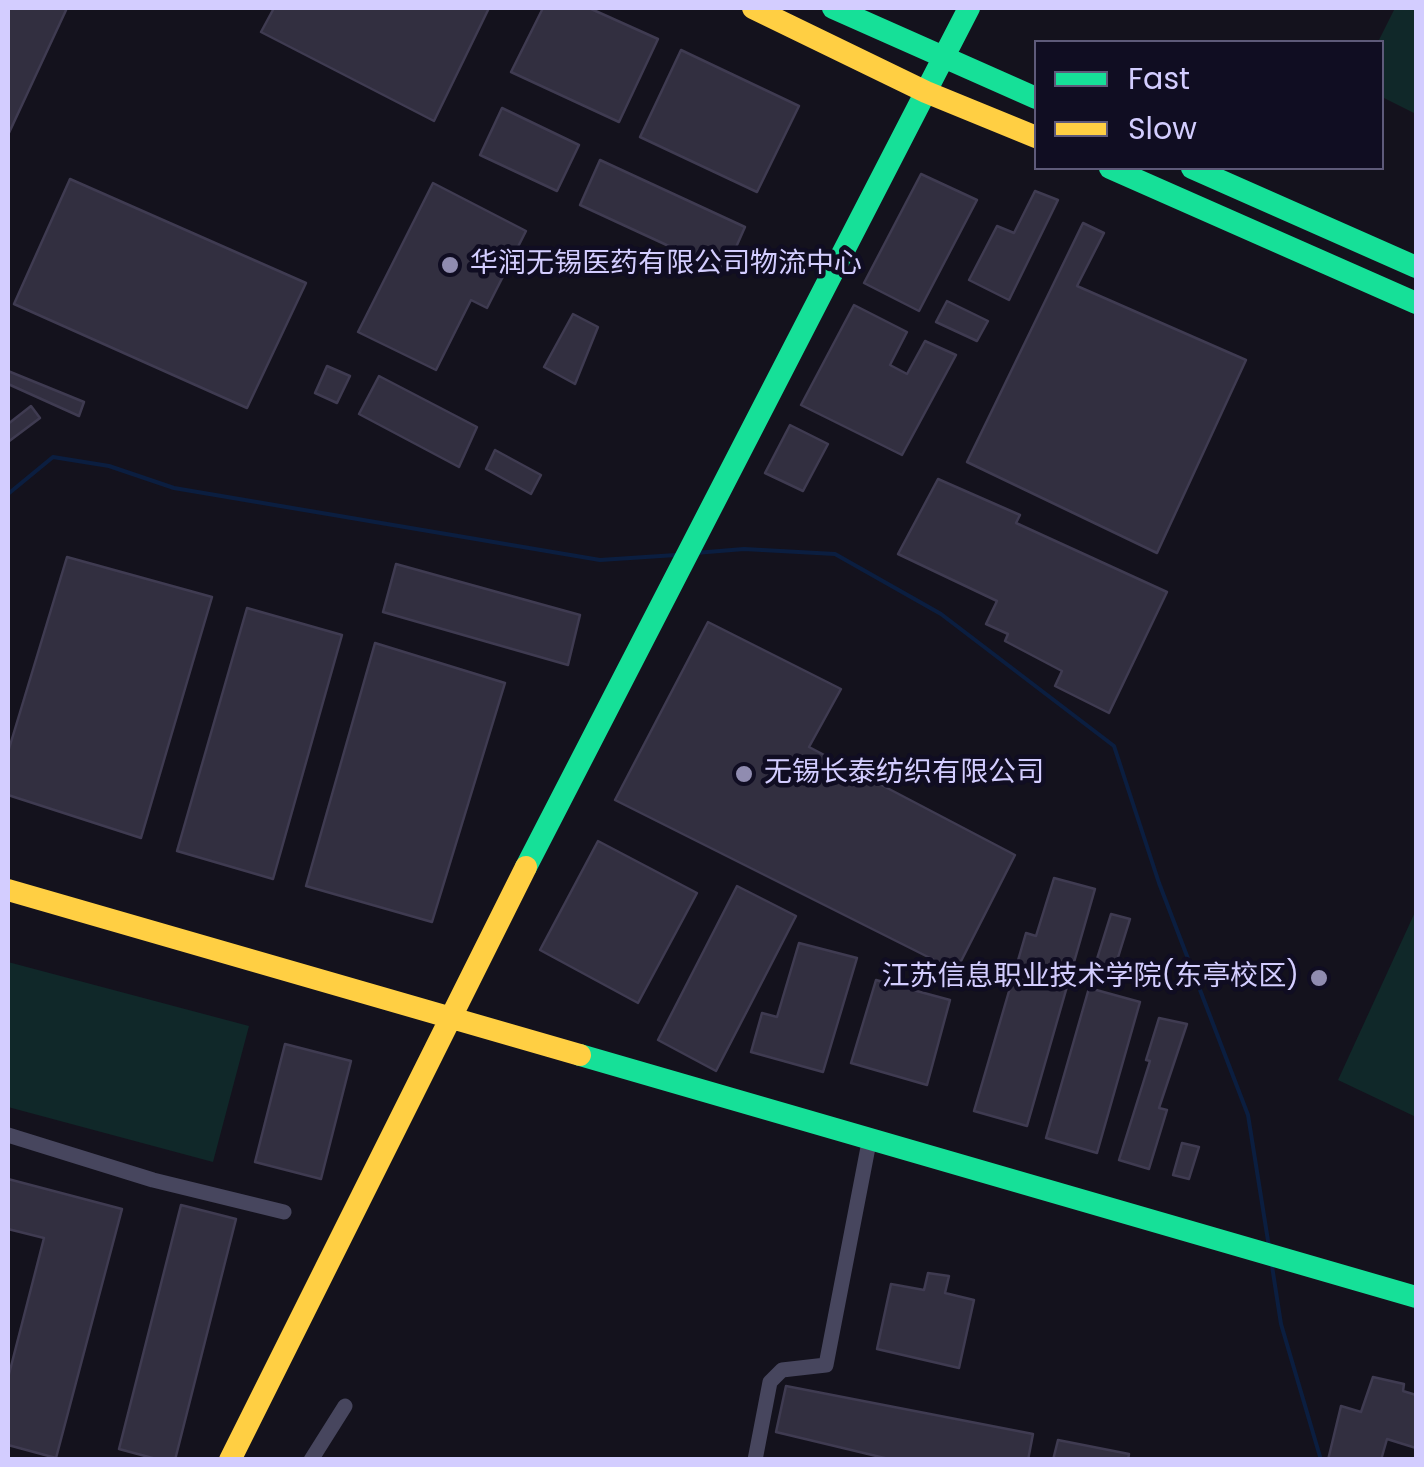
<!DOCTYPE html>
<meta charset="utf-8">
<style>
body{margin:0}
#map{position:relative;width:1424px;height:1467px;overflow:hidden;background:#14121d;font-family:Poppins,sans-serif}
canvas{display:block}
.frame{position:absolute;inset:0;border:10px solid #d3cdff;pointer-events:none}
.legend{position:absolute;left:1034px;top:40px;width:350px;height:130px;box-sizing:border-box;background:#100d22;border:2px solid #5e5a7a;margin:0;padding:12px 18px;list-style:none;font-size:30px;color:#d3cdff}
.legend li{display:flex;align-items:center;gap:20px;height:50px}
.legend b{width:50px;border:2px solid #5e5a7a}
</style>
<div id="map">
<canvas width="1424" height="1467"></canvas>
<div class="frame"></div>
<ul class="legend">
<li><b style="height:12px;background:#16e098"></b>Fast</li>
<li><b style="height:12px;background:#ffcf43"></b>Slow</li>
</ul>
</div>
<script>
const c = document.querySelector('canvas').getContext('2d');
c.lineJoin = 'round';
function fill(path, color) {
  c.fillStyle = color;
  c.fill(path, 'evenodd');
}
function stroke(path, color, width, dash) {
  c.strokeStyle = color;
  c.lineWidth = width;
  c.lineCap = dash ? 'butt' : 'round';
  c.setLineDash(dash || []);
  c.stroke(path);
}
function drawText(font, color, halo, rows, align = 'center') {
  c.font = font + ' Poppins,"Noto Sans SC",sans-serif';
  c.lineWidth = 9;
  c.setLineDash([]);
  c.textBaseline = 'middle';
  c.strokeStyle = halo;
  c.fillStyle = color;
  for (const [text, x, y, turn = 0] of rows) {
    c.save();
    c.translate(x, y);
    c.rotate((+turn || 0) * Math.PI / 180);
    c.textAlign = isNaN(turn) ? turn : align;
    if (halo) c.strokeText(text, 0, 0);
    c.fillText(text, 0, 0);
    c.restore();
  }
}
fill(new Path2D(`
 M 1395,8 L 1416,8 L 1416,114 L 1382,97 L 1378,42 Z
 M 1416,910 L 1416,1117 L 1338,1080 Z
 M 8,962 L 249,1026 L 213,1162 L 8,1107 Z`), '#102829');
stroke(new Path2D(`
 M 8,494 L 53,457 L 109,466 L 174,488 L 600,560 L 676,555
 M 695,553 L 744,549 L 835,554 L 941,614 L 1114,746 L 1159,883 L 1248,1115 L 1269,1247
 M 1272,1266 L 1281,1324 L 1321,1460`), '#0b1e40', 4);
const building = new Path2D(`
 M 8,8 L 67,8 L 8,135 Z
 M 274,8 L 489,8 L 434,121 L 261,32 Z
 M 543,8 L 589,8 L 658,39 L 619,122 L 511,72 Z
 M 681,50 L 799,106 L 757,192 L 640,137 Z
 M 502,108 L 579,145 L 557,191 L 480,155 Z
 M 600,160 L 745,227 L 725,272 L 580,205 Z
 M 921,174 L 977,200 L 919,311 L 864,283 Z
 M 70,179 L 306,283 L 247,408 L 14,304 Z
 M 433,183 L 526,231 L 487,308 L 471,300 L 436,370 L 358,332 Z
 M 1035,191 L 1058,200 L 1009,300 L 969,280 L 997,226 L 1014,233 Z
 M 1083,223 L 1104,233 L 1077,286 L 1246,360 L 1157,553 L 967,462 Z
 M 947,301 L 988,321 L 977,341 L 936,322 Z
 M 854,305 L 907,332 L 890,365 L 907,374 L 925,341 L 956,355 L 902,455 L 801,405 Z
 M 573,314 L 598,327 L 575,384 L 544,367 Z
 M 327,366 L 350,376 L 337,403 L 315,393 Z
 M 8,371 L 84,402 L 79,416 L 8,384 Z
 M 379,376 L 477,427 L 459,467 L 359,414 Z
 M 31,406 L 40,418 L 8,442 L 8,424 Z
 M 790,425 L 828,444 L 803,491 L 765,473 Z
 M 495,450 L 541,475 L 531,494 L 486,469 Z
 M 938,479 L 1020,515 L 1016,523 L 1167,592 L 1109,713 L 1055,686 L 1062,671 L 1005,641 L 1008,634 L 986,624 L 997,601 L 898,554 Z
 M 67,557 L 212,597 L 141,838 L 8,795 L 8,752 Z
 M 396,564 L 580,615 L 568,665 L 383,612 Z
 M 247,608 L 342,635 L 273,879 L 177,851 Z
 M 708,622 L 841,689 L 809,747 L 1015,855 L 956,971 L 615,800 Z
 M 375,643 L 505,683 L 432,922 L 306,886 Z
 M 598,841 L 697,893 L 638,1003 L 540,950 Z
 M 1054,878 L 1095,889 L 1027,1126 L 974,1111 L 1026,933 L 1036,936 Z
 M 737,886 L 796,916 L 716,1071 L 658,1040 Z
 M 1111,914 L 1130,919 L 1115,967 L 1096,962 Z
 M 799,943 L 857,958 L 823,1072 L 751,1052 L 762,1013 L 777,1017 Z
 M 876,980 L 950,1000 L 927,1085 L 851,1063 Z
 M 1089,988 L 1140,1002 L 1097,1153 L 1046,1138 Z
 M 1159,1018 L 1187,1024 L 1159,1108 L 1167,1110 L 1149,1169 L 1119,1160 L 1150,1061 L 1146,1060 Z
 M 285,1044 L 351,1061 L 321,1179 L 255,1162 Z
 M 1182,1143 L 1199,1147 L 1189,1179 L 1173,1175 Z
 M 8,1179 L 122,1209 L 56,1458 L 8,1445 L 8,1378 L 44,1238 L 8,1229 Z
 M 181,1205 L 236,1219 L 175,1460 L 160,1460 L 119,1449 Z
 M 928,1273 L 949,1276 L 945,1293 L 974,1300 L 959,1368 L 877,1349 L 891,1284 L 924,1290 Z
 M 1373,1377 L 1404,1384 L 1403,1391 L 1416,1395 L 1416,1448 L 1387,1439 L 1381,1460 L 1328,1460 L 1341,1406 L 1361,1412 Z
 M 786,1386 L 1033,1434 L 1028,1460 L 893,1460 L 776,1432 Z
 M 1058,1440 L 1129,1454 L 1128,1460 L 1053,1460 Z`);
fill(building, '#322f40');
stroke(building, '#3f3b51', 2.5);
stroke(new Path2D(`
 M 8,1135 L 153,1180 L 284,1212
 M 311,1460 L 345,1406
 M 755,1460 L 770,1382 L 782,1370 L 826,1365 L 870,1137`), '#47465e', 15);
stroke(new Path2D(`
 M 833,8 L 1036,98
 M 1110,168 L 1416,303
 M 1192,168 L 1416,267
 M 526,867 L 969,8
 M 580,1055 L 1416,1297`), '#16e098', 22);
stroke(new Path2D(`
 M 753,8 L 926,92 L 1036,137
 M 8,890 L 580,1055
 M 230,1460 L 526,867`), '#ffcf43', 22);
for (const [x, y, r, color] of [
 [450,265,10,"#908cb0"],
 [744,774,10,"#908cb0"],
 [1319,978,10,"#908cb0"]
]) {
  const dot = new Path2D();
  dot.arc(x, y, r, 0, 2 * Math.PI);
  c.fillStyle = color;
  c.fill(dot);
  stroke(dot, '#100d22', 4);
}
drawText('28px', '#d3cdff', '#100d22', [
 ["华润无锡医药有限公司物流中心",470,265],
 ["无锡长泰纺织有限公司",764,774],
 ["江苏信息职业技术学院(东亭校区)",1299,978,"right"]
], 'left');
</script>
